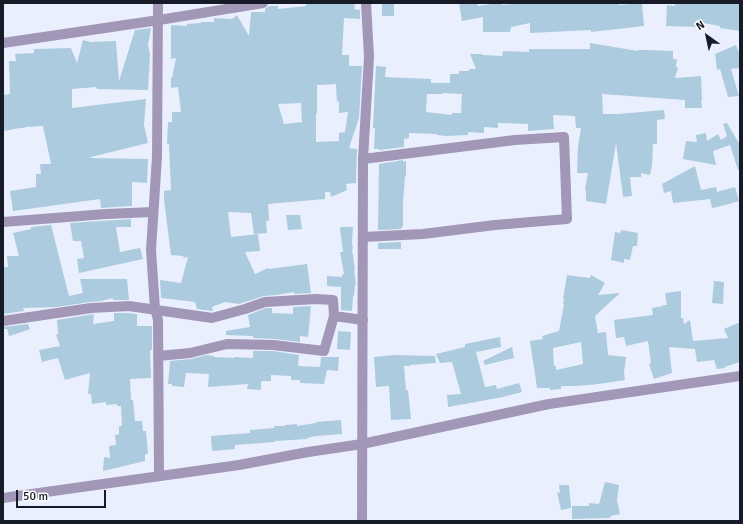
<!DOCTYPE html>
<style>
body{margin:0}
#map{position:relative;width:743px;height:524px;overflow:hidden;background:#eaeffd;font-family:Signika,sans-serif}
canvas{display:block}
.frame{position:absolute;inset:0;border:4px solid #161b27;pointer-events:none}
.north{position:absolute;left:687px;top:16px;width:40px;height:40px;-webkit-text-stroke:3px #fdfdfd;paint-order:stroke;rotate:327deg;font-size:11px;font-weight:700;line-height:16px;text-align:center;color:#161b27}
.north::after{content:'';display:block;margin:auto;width:14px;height:18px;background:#161b27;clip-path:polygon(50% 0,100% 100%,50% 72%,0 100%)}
.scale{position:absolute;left:16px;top:490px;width:90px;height:18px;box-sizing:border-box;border:2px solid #161b27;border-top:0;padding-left:5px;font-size:12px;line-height:14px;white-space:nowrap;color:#161b27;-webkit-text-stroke:3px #fdfdfd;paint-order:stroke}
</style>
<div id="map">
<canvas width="743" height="524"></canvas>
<div class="frame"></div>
<div class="north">N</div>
<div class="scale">50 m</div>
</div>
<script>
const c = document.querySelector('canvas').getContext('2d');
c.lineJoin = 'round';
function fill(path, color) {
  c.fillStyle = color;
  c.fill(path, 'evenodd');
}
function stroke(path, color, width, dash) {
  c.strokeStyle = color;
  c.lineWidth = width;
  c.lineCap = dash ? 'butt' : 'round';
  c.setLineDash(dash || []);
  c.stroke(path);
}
fill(new Path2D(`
 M 320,3 L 355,3 L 354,9 L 360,10 L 360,19 L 344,18 L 342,55 L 349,55 L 349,66 L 362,66 L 359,118 L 349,148 L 357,149 L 356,183 L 346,184 L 347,190 L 331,197 L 330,192 L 325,192 L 325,199 L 268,204 L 269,221 L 266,221 L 267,233 L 254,234 L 251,213 L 228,212 L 231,237 L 258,234 L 260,251 L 245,252 L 255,274 L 268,268 L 269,269 L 307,264 L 311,293 L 294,294 L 294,292 L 276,295 L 264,296 L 239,304 L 225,302 L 212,307 L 213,311 L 212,311 L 197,309 L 195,302 L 161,298 L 160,280 L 181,283 L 188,257 L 184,258 L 183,256 L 171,255 L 164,200 L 164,191 L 171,190 L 169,144 L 167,144 L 168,122 L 172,122 L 172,112 L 181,112 L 178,87 L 171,88 L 171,78 L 172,78 L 176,58 L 171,59 L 171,25 L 187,26 L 187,24 L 201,23 L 201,22 L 214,22 L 214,18 L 232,19 L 237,15 L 249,36 L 251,12 L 265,12 L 265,9 L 269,6 L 278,6 L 278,9 L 306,6 L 306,4 ZM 336,84 L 337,102 L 339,101 L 339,113 L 348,112 L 345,132 L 339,133 L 339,141 L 316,142 L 316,113 L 317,113 L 317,85 ZM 301,103 L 302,122 L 284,124 L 278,104 Z
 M 382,3 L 394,3 L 394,16 L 382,16 Z
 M 459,3 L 477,3 L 478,6 L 498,3 L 502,3 L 502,5 L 524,3 L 619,3 L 619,5 L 642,3 L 644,26 L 591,32 L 591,30 L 530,33 L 530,23 L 511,27 L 510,32 L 483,32 L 483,17 L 462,21 Z
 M 675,3 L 740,3 L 740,31 L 720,28 L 720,26 L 697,22 L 696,27 L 666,26 L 667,5 L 675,6 Z
 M 151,28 L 148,45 L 150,54 L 148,90 L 97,89 L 96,87 L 72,89 L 72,108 L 146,99 L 144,125 L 148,143 L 91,157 L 91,158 L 148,159 L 147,183 L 132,182 L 132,206 L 101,208 L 100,199 L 13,211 L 10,191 L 36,187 L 36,174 L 41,174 L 40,164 L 51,164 L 43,126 L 25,127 L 25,128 L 20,128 L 3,131 L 3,95 L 10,94 L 9,61 L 16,61 L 15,54 L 34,53 L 34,49 L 71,48 L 77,63 L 83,40 L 91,42 L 116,41 L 119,81 L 135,30 Z
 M 590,43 L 638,51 L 638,50 L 648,50 L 673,51 L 673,59 L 677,59 L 676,67 L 678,68 L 675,78 L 701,76 L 702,100 L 701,100 L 702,108 L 685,108 L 685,100 L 602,94 L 603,114 L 618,114 L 664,110 L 665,119 L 657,120 L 657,144 L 653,144 L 652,166 L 650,175 L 641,173 L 641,177 L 630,177 L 632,196 L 623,197 L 616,143 L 606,204 L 586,201 L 586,190 L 585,190 L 588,173 L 577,173 L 578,147 L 581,128 L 576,128 L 575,116 L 553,115 L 554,129 L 528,131 L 528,124 L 498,123 L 498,128 L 484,127 L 484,133 L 468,132 L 468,135 L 446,136 L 437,135 L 437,134 L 409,133 L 409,138 L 404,139 L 404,147 L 379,150 L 379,149 L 374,149 L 375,128 L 373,128 L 376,66 L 386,67 L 385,77 L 431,79 L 431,83 L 450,83 L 450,74 L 459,74 L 459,71 L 469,71 L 469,69 L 476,69 L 470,54 L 482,54 L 482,55 L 502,56 L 503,51 L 529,52 L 529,49 L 590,49 ZM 443,93 L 462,94 L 461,113 L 452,113 L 452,115 L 426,112 L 427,94 L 443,94 Z
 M 736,45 L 740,55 L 740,68 L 731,69 L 739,96 L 728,97 L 720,69 L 717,70 L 715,54 Z
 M 727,123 L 740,145 L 740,170 L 738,170 L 730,145 L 713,151 L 716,165 L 683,159 L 686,141 L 697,142 L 696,135 L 706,133 L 707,141 L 718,134 L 721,140 L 727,136 L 723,124 Z
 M 403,160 L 403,162 L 406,161 L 406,176 L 405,176 L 403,203 L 403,227 L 402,226 L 401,229 L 378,230 L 379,164 Z
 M 695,166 L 701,190 L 716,187 L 717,192 L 735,187 L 739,201 L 725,205 L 712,208 L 710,199 L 673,203 L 671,191 L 664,193 L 662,184 Z
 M 286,215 L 300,215 L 302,229 L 288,230 Z
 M 131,219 L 131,227 L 116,227 L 120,252 L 140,248 L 143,259 L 79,273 L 77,259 L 84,258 L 81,241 L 73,241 L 70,223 Z
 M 51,225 L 69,296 L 83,293 L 80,279 L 127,279 L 129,300 L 113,300 L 113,298 L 101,301 L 90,302 L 57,307 L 23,308 L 24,311 L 3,314 L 3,267 L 8,267 L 7,256 L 19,256 L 13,233 L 31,229 L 31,227 Z
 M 341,227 L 353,227 L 352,243 L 353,249 L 352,249 L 355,269 L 354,269 L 356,285 L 355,285 L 354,296 L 353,296 L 352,311 L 341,310 L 341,287 L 327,286 L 327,276 L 342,277 L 342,275 L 344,274 L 340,252 L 343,252 L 340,228 L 341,228 Z
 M 621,230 L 638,233 L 637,246 L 633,246 L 630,260 L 624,259 L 624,263 L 611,260 L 615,232 L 620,233 Z
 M 401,242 L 401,249 L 378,249 L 378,243 Z
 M 567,275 L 590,278 L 591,275 L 605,283 L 598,295 L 620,293 L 595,316 L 598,333 L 606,332 L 608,355 L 626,357 L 624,373 L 625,380 L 599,384 L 577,386 L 561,386 L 561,389 L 550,390 L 550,388 L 537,388 L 530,341 L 543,339 L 542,336 L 559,331 L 564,304 L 563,304 L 564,299 L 563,299 ZM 581,342 L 583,364 L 556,370 L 556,366 L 554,366 L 553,348 Z
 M 714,281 L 724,282 L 723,304 L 712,303 Z
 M 681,291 L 681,318 L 683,318 L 684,324 L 690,320 L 693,341 L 728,338 L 724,329 L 740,322 L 740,362 L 725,367 L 725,368 L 717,369 L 714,360 L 697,362 L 695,349 L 669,347 L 672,373 L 654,379 L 649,364 L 651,363 L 648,341 L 626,346 L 624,337 L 616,338 L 614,320 L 653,315 L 652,308 L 663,306 L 663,305 L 667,305 L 665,293 Z
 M 311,306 L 308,337 L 300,336 L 300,342 L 274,339 L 253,338 L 253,336 L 226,335 L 226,331 L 250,327 L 248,315 L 266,308 L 272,308 L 272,313 L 293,314 L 293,307 Z
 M 114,313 L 129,313 L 137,314 L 137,326 L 152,326 L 152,350 L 150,350 L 151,378 L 130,379 L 131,400 L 133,400 L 135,421 L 142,421 L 143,431 L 146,431 L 148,454 L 145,454 L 145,461 L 103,471 L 104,457 L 110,458 L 109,446 L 116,445 L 115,435 L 119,434 L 119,426 L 122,426 L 121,406 L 117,406 L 117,404 L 106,405 L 106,402 L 92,404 L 91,394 L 88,394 L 90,373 L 65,380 L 58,358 L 42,362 L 39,350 L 60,346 L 56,335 L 58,334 L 57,320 L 94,314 L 93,324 L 114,321 Z
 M 28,324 L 30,329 L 16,334 L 9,336 L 7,329 L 3,329 L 3,327 Z
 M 338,331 L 351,332 L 350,350 L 337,349 Z
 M 500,337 L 501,347 L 476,352 L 485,387 L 496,385 L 497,389 L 519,383 L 522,392 L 503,397 L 448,407 L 447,395 L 461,394 L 452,362 L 440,363 L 436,354 L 465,347 L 465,344 Z
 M 512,347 L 514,358 L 485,365 L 483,361 Z
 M 253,351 L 273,351 L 299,355 L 298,366 L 320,367 L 321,357 L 339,357 L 338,371 L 327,370 L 324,384 L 300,383 L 300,380 L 291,380 L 291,376 L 271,375 L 271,381 L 262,381 L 262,382 L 261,382 L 261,390 L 247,389 L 248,384 L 208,387 L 209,374 L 186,373 L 184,387 L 172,386 L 172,384 L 168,384 L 170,361 L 191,359 L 207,355 L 214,356 L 214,357 L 234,358 L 234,357 L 253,358 Z
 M 394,355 L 435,356 L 436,363 L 410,365 L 410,366 L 404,366 L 406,390 L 408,390 L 411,419 L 391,420 L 389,386 L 376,387 L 374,357 Z
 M 341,420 L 342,434 L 316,436 L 307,438 L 307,439 L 275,441 L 275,442 L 235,445 L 235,449 L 212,451 L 211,436 L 250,433 L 250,430 L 274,428 L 274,426 L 285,426 L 285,425 L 297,424 L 297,426 L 316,423 L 316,422 Z
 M 605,482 L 619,485 L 617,500 L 620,514 L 610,516 L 611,518 L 572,519 L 572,506 L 589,506 L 589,503 L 599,504 Z
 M 559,485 L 569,485 L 571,508 L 561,510 L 557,492 L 560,493 Z`), '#accbde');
stroke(new Path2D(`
 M 158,3 L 157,157 L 151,250 L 155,309 L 158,320 L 159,476
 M 3,43 L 159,20 L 263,3
 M 3,222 L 106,214 L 153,212
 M 363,237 L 423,234 L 495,225 L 567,219 L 564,137 L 515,140 L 363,159
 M 3,321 L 91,308 L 129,306 L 212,318 L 245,309 L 265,302 L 316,299 L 333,300 L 334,316 L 363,320
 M 158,356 L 190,353 L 227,344 L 273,345 L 324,351 L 334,316
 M 3,498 L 239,465 L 308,452 L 362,444 L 549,404 L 740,376`), '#a297b7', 10);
stroke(new Path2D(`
 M 362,521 L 363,159 L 369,57 L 366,3`), '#a297b7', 10);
</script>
